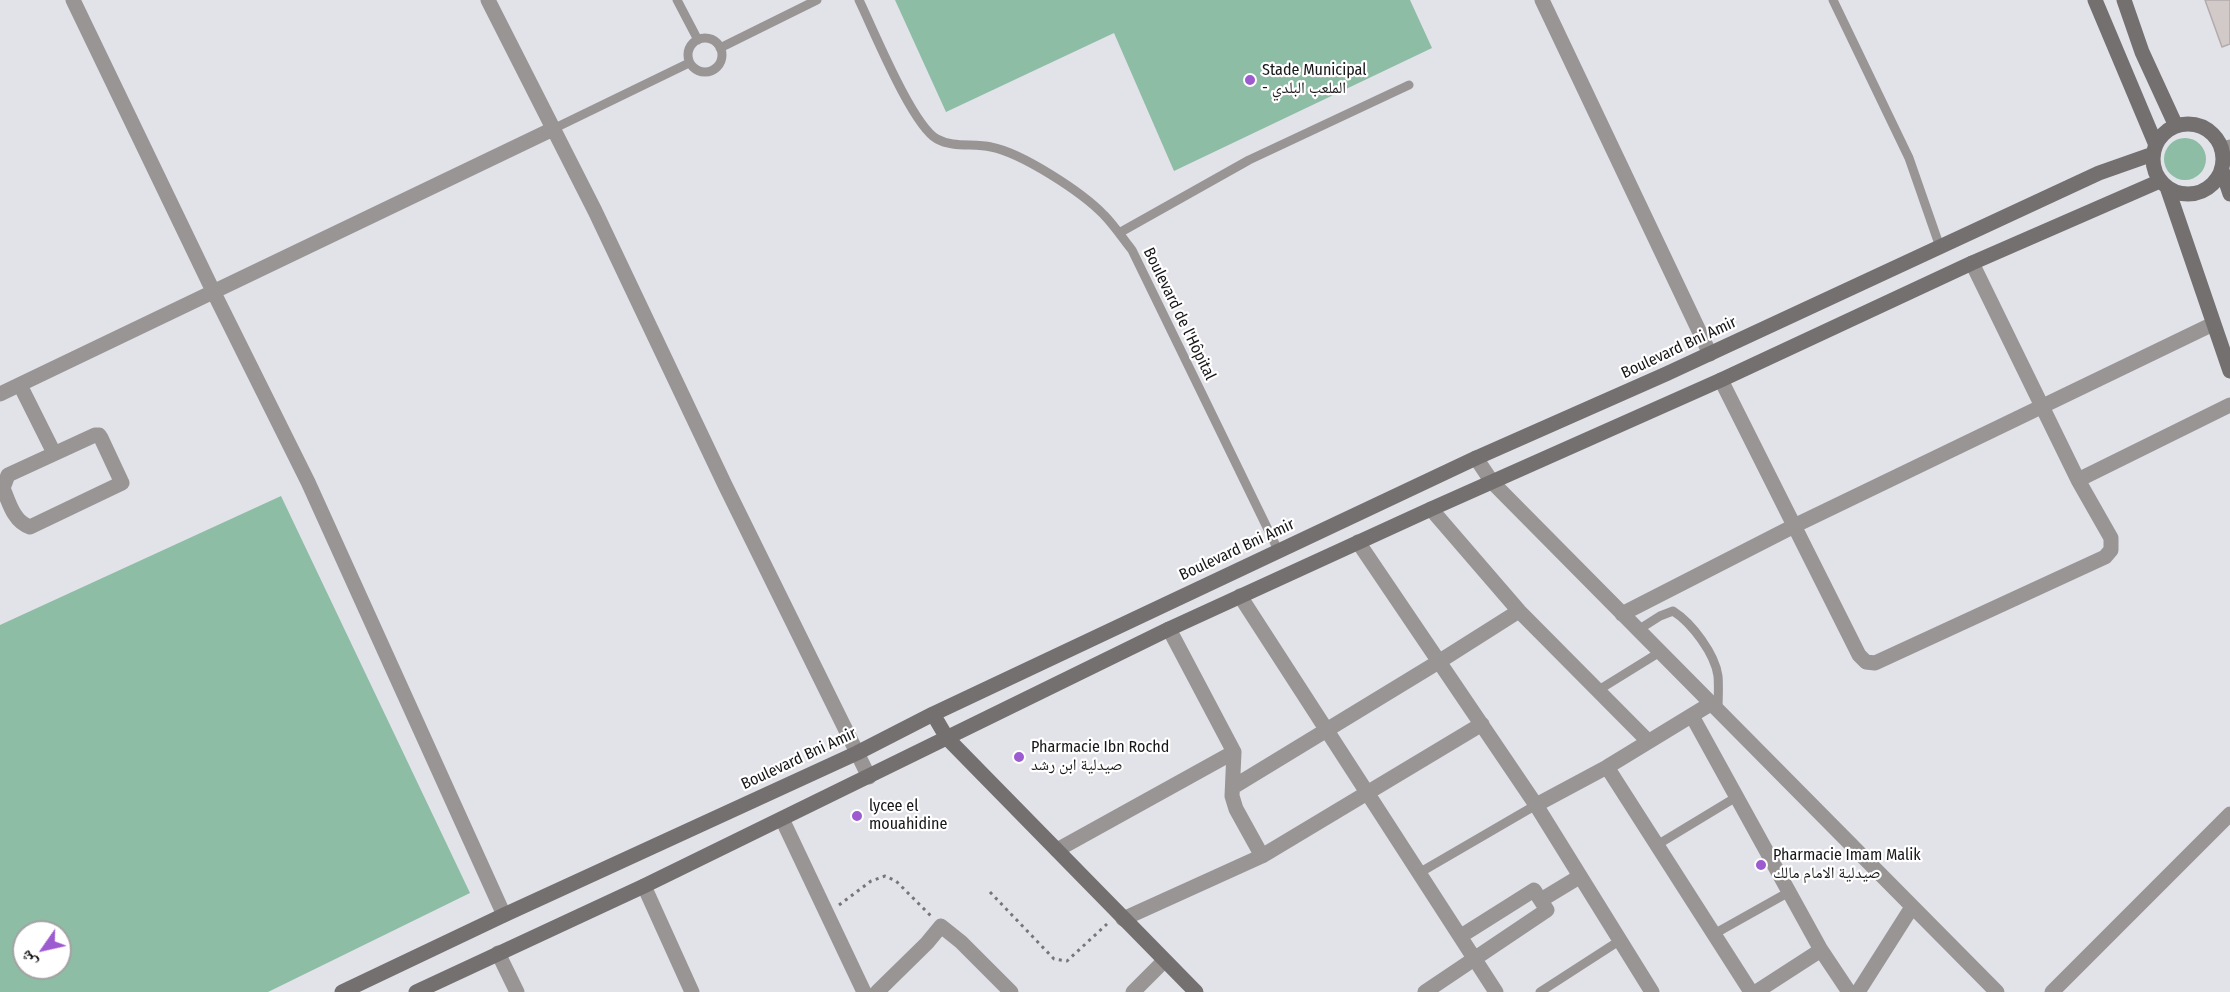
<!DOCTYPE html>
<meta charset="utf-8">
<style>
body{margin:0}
#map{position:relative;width:2230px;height:992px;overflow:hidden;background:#e2e2e9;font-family:"Fira Sans Condensed","Noto Naskh Arabic",sans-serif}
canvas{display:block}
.north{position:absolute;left:12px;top:920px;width:60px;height:60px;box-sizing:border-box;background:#fff;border:2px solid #a2a2a3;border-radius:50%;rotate:236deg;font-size:16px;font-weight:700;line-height:24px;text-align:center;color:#171719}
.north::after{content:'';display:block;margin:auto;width:21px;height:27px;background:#9d5bd0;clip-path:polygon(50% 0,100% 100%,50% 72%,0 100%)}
</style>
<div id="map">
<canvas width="2230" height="992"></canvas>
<div class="north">ش</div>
</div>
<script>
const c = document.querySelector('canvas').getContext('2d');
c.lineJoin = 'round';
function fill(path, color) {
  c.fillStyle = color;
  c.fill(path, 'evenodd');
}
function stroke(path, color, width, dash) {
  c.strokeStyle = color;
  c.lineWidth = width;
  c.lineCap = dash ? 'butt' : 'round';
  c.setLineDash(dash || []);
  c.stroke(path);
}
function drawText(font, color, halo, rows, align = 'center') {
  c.font = font + ' "Fira Sans Condensed","Noto Naskh Arabic",sans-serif';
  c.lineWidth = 4.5;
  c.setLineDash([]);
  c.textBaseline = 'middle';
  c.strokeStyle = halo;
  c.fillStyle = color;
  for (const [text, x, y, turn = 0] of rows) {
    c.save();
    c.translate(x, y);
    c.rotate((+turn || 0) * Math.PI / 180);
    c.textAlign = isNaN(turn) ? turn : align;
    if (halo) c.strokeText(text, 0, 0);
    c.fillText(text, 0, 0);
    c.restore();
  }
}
fill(new Path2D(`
 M 895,0 L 1410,0 L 1432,48 L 1174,171 L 1114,33 L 946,112 Z
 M2164 159a21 21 0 1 1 42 0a21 21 0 1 1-42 0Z
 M 281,496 L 470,893 L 268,992 L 0,992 L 0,625 ZM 24,932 L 60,932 L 60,968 L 24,968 Z`), '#8dbda5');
const building = new Path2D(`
 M 2205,0 L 2230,0 L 2230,44 L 2222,47 Z`);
fill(building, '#d2cac9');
stroke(building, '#b3abaa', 1.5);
stroke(new Path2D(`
 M 990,892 L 1054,959 L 1067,961 L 1107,924
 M 839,905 L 871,881 L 885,876 L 896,881 L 931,916`), '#75757a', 3, [3, 4.5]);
stroke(new Path2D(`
 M 677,0 L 698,40
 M 859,0 C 873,29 912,125 937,139 C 953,148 974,143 991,147 C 1022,153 1082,192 1104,215 C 1114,225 1123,239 1132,250 L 1278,550
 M 1833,0 L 1909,158 L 1940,247
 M688 55a17 17 0 1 1 34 0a17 17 0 1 1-34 0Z
 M 720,48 L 817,0
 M 553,129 L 689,63
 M 1119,233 L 1249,160 L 1409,85
 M 1638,630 L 1660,616 L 1673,611 C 1692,623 1715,654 1718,676 C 1719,687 1718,699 1718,710
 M 1597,691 L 1660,652
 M 1657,845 L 1738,796
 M 1419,873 L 1536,805
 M 1714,934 L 1789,892
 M 1540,992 L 1619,941`), '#999595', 9);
stroke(new Path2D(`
 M 73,0 L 214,293 L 308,482 L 504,915
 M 488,0 L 595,211 L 725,485 L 869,777
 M 1542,0 L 1710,354
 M 2222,150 L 2230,147
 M 1721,380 L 1859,655 L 1866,662 L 1875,663 L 2105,557 L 2111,550 L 2111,538 L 2078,480 L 1972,263
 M 20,385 L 54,453
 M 0,394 L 553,129
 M 95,435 L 99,435 L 101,438 L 122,483 L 30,527 C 14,522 9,503 3,488 L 8,475 Z
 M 1476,458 L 1492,482 L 1997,992
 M 2078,480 L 2230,405
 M 1431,509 L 1519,611 L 1648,741
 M 1358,542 L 1536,805 L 1652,992
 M 1240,596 L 1496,992
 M 1622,614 L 1796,525 L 2213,324
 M 1169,629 L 1234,752 L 1232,796 L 1236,809 L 1262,856
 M 1692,716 L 1821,950 L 1849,992
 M 1607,767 L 1751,992
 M 1233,787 L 1440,661 L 1519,611
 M 1536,805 L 1607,767 L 1712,703
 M 782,819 L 864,992
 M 1057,850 L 1234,752
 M 644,886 L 692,992
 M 1541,900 L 1579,877
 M 1123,919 L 1262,856 L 1482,724
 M 498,953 L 517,992
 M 877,992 L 927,943 L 941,926 L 961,942 L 1011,992
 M 1133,992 L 1164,961
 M 1425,992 L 1547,910 L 1534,890 L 1461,936
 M 1756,992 L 1821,950
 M 1858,992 L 1912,907
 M 2052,992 L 2230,814`), '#999595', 15);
stroke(new Path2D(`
 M 2095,0 L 2156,145
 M 2124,0 L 2142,52 L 2176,126
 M2153 159a35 35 0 1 1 70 0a35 35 0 1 1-70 0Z
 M 2222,170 L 2230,194
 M 2167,187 L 2230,371
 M 933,714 L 947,738 L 1196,992
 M 342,992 L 504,915 L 857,753 L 933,714 L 1476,458 L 1666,374 L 2099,173 L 2153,154
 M 416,992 L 644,886 L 1169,629 L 1431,509 L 1721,380 L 1972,263 L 2160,181`), '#757070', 15);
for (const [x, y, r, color] of [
 [1250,80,6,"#9d5bd0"],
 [1019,757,6,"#9d5bd0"],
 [857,816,6,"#9d5bd0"],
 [1761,865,6,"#9d5bd0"]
]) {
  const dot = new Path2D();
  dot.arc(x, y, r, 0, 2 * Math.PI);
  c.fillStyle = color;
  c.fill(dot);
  stroke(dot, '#fff', 2);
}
drawText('16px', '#171719', '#fff', [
 ["Stade Municipal",1262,71],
 ["- الملعب البلدي",1262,89],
 ["Pharmacie Ibn Rochd",1031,748],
 ["صيدلية ابن رشد",1031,766],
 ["lycee el",869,807],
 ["mouahidine",869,825],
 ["Pharmacie Imam Malik",1773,856],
 ["صيدلية الامام مالك",1773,874]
], 'left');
drawText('16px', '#171719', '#fff', [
 ["Boulevard de l'Hôpital",1179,314,64],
 ["Boulevard Bni Amir",1679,348,-25],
 ["Boulevard Bni Amir",1237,550,-25],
 ["Boulevard Bni Amir",799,759,-25]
]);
</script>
